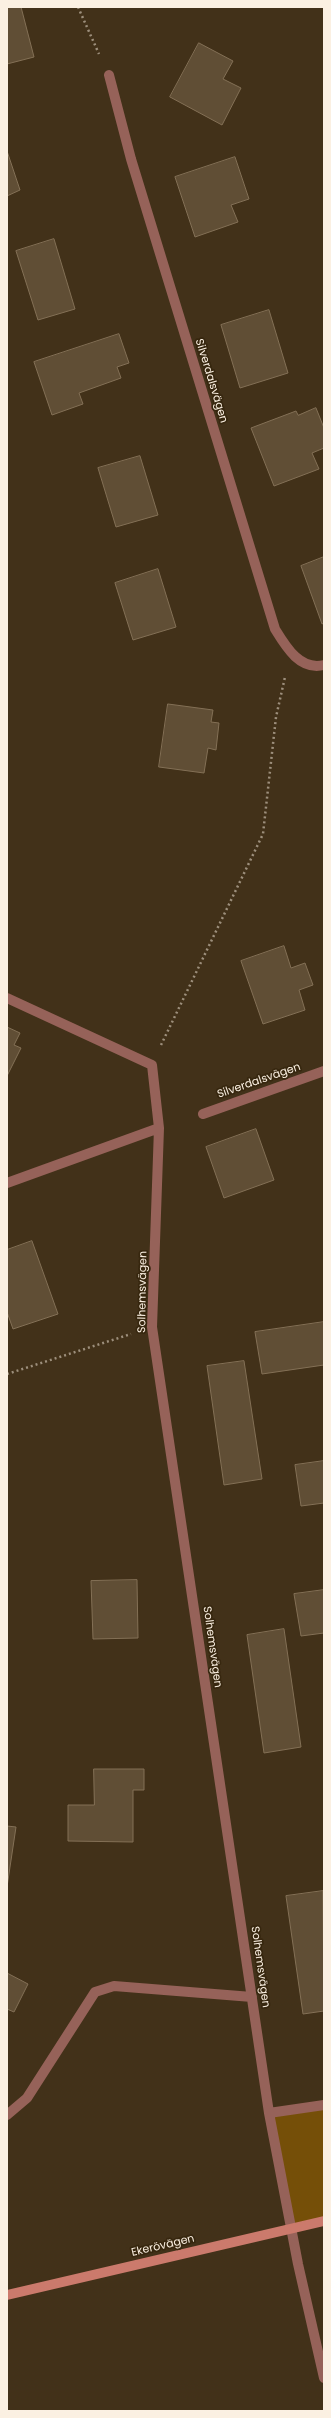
<!DOCTYPE html>
<meta charset="utf-8">
<style>
body{margin:0}
#map{position:relative;width:331px;height:2418px;overflow:hidden;background:#423119;font-family:Poppins,sans-serif}
canvas{display:block}
.frame{position:absolute;inset:0;border:8px solid #fbf0e2;pointer-events:none}
</style>
<div id="map">
<canvas width="331" height="2418"></canvas>
<div class="frame"></div>
</div>
<script>
const c = document.querySelector('canvas').getContext('2d');
c.lineJoin = 'round';
function fill(path, color) {
  c.fillStyle = color;
  c.fill(path, 'evenodd');
}
function stroke(path, color, width, dash) {
  c.strokeStyle = color;
  c.lineWidth = width;
  c.lineCap = dash ? 'butt' : 'round';
  c.setLineDash(dash || []);
  c.stroke(path);
}
function drawText(font, color, halo, rows, align = 'center') {
  c.font = font + ' Poppins,sans-serif';
  c.lineWidth = 3.5;
  c.setLineDash([]);
  c.textBaseline = 'middle';
  c.strokeStyle = halo;
  c.fillStyle = color;
  for (const [text, x, y, turn = 0] of rows) {
    c.save();
    c.translate(x, y);
    c.rotate((+turn || 0) * Math.PI / 180);
    c.textAlign = isNaN(turn) ? turn : align;
    if (halo) c.strokeText(text, 0, 0);
    c.fillText(text, 0, 0);
    c.restore();
  }
}
fill(new Path2D(`
 M 324,2105 L 324,2221 L 292,2229 L 269,2113 Z`), '#754f08');
const building = new Path2D(`
 M 7,7 L 21,7 L 34,57 L 7,64 Z
 M 199,43 L 233,61 L 223,79 L 241,88 L 222,125 L 170,97 Z
 M 7,151 L 20,190 L 7,196 Z
 M 235,157 L 249,199 L 231,205 L 238,222 L 195,237 L 175,177 Z
 M 54,239 L 75,309 L 38,320 L 16,251 Z
 M 269,310 L 288,373 L 240,388 L 221,325 Z
 M 119,334 L 129,363 L 117,367 L 121,378 L 79,393 L 83,404 L 52,415 L 34,362 Z
 M 316,408 L 324,428 L 324,448 L 312,453 L 319,469 L 274,486 L 251,428 L 296,411 L 298,415 Z
 M 140,456 L 158,515 L 116,527 L 98,468 Z
 M 324,557 L 324,623 L 322,624 L 301,566 Z
 M 158,569 L 176,627 L 133,640 L 115,583 Z
 M 168,704 L 213,710 L 211,722 L 219,723 L 216,750 L 208,748 L 204,773 L 159,767 Z
 M 284,946 L 291,968 L 305,963 L 313,985 L 299,990 L 305,1010 L 263,1024 L 241,961 Z
 M 7,1027 L 20,1033 L 14,1045 L 21,1048 L 7,1076 Z
 M 256,1129 L 274,1180 L 224,1198 L 206,1147 Z
 M 32,1241 L 58,1314 L 13,1329 L 7,1312 L 7,1250 Z
 M 324,1322 L 324,1365 L 262,1374 L 255,1332 Z
 M 244,1361 L 262,1479 L 224,1485 L 207,1366 Z
 M 324,1461 L 324,1503 L 301,1506 L 295,1465 Z
 M 137,1580 L 138,1638 L 93,1639 L 91,1581 Z
 M 324,1590 L 324,1633 L 301,1636 L 294,1594 Z
 M 284,1629 L 301,1747 L 264,1753 L 247,1635 Z
 M 94,1769 L 144,1769 L 144,1790 L 133,1790 L 133,1842 L 68,1841 L 68,1805 L 94,1805 Z
 M 7,1826 L 16,1827 L 7,1887 Z
 M 323,1891 L 324,2011 L 303,2014 L 286,1896 Z
 M 7,1973 L 28,1984 L 14,2012 L 7,2009 Z`);
fill(building, '#604e35');
stroke(building, '#837056', 1);
stroke(new Path2D(`
 M 78,7 L 99,54
 M 161,1045 L 263,834 L 276,717 L 285,677
 M 7,1374 L 131,1334`), '#9d8f7c', 2.5, [2, 3]);
stroke(new Path2D(`
 M 109,75 L 131,159 L 275,629 C 286,647 300,671 324,665
 M 7,998 L 152,1065 L 159,1128 L 152,1327 L 269,2113 L 298,2264 L 324,2378
 M 203,1114 L 324,1071
 M 7,1183 L 159,1128
 M 269,2113 L 324,2105
 M 7,2115 L 27,2098 L 95,1992 L 114,1986 L 252,1997`), '#966259', 10);
stroke(new Path2D(`
 M 7,2295 L 324,2221`), '#cb7a6c', 10);
drawText('11px', '#fbf0e2', '#37270f', [
 ["Silverdalsvägen",211,381,73],
 ["Silverdalsvägen",259,1081,-19],
 ["Solhemsvägen",143,1292,-89],
 ["Solhemsvägen",212,1647,82],
 ["Solhemsvägen",260,1967,82],
 ["Ekerövägen",163,2246,-13]
]);
</script>
